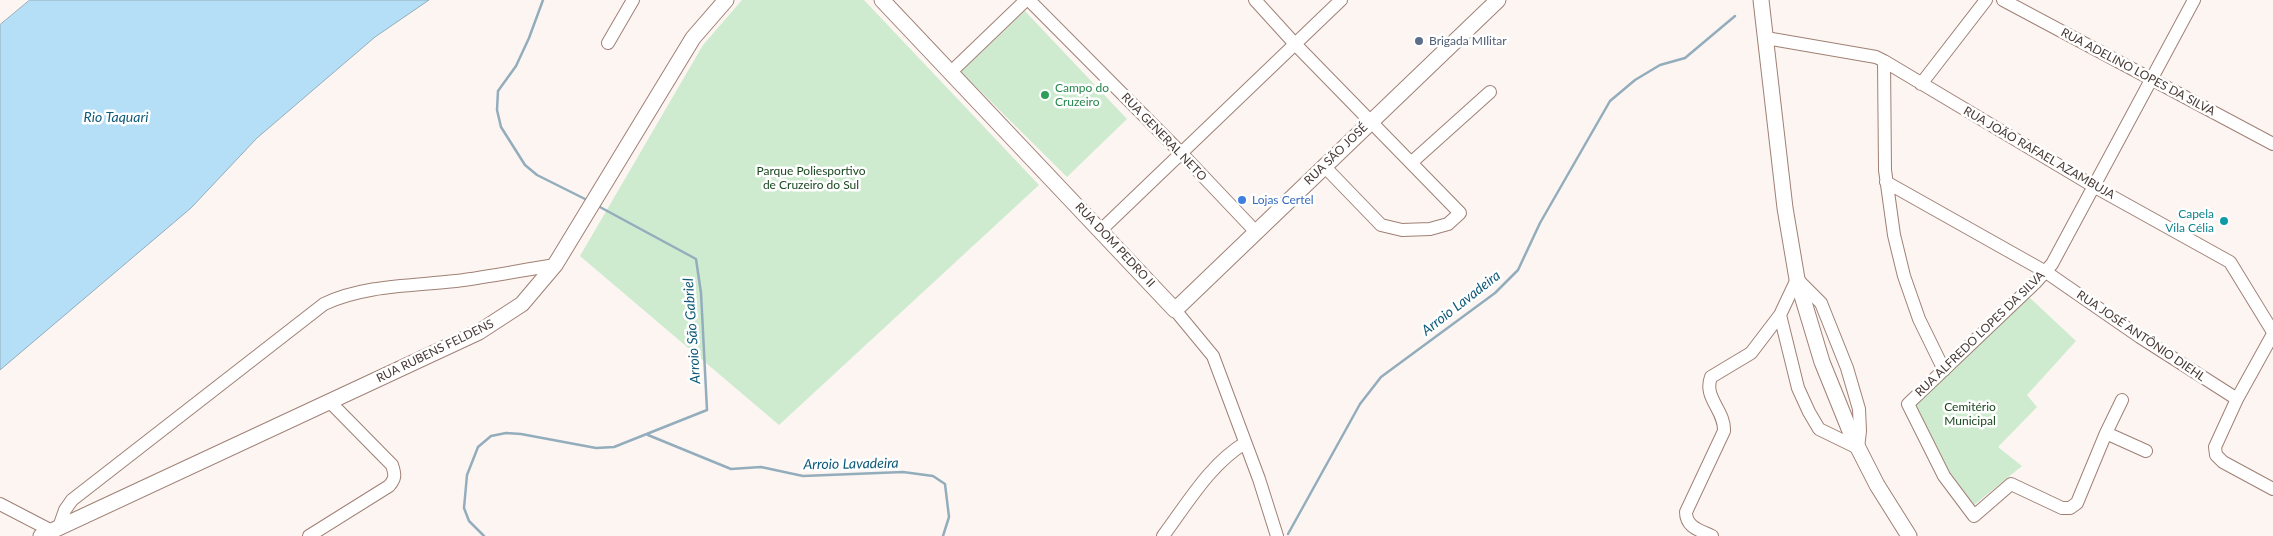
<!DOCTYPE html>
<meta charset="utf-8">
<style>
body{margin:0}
canvas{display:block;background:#fcf5f2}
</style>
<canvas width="2273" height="536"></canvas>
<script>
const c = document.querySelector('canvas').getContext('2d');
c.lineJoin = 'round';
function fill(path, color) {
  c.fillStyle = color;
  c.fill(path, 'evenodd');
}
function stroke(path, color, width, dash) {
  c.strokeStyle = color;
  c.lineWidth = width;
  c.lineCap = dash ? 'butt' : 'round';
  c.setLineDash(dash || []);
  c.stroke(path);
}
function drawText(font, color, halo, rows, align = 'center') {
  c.font = font + ' Lato,sans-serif';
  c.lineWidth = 5;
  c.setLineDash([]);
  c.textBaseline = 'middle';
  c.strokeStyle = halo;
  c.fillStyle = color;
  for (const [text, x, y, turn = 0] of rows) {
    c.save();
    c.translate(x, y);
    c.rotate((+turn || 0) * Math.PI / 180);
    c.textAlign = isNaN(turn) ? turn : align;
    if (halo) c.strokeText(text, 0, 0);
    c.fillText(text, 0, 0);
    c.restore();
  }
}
fill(new Path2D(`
 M 742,0 L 864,0 L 1039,185 L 779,425 L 580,256 L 703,45 Z
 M 1025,11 L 1127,119 L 1067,177 L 961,72 Z
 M 2028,296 L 2076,341 L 2027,395 L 2037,407 L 1998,447 L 2022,466 L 1974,505 L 1947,468 L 1914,406 Z`), '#ceebcf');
const water = new Path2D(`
 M 30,0 L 429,0 L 375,37 L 257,138 L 191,208 L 0,370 L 0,25 Z`);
fill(water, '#b4dff6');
stroke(water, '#93adbc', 1);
stroke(new Path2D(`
 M 543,0 L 529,38 L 516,66 L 498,91 L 497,110 L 501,127 L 525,165 L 537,175 L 589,201
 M 648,435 L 731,469 L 761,467 L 803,476 L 903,472 L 933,476 L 945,484 L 949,517 L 943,536
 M 1288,534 L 1360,404 L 1381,377 L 1495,293 L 1518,270 L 1540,223 L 1610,101 L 1635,80 L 1660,65 L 1685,58 L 1735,16
 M 484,536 L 469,521 L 464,508 L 467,475 L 478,447 L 491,436 L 506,433 L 521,434 L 596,448 L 614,447 L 707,410 L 701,293 L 696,259 L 598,206`), '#93adbc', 2.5);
const minor = new Path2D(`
 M 1029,0 L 1182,154 L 1256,232
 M 1255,0 L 1295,44 L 1460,213 L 1448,224 L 1430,229 L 1402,230 L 1381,225 L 1324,166
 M 2003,0 L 2273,144
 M 1766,38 L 1876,57 L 1884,61 L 2095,187 L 2230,262 L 2273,332
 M 608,43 L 633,0
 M 1884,61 L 1885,170 L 1894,235 L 1904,276 L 1919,319 L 1944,370
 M 951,72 L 1026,0
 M 1921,84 L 1986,0
 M 1412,162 L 1490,92
 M 1886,182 L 2046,272 L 2140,337 L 2237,399
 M 1101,230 L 1341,0
 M 1797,279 L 1821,303 L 1847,368 L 1859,409 L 1860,431 L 1858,448 L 1819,429 L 1809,412 L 1798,388 L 1780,315 Z
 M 1175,310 L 1213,356 L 1259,479 L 1277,536
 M 2273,334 L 2237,399 L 2215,447 L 2216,455 L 2223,462 L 2273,489
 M 2122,400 L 2106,433 L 2077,503 L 2070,508 L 2062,508 L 2011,484 L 1974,516 L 1944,476 L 1908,404 L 2035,283 L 2052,264 L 2194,0
 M 2106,433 L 2146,451
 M 0,504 L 52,531
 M 59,527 L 65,510 L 72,500 L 324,304 C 364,285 412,286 456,281 C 489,277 522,270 555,265
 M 309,536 L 389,486 C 396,478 395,474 392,465 L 330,402
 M 1163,536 C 1187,504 1210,464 1245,443
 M 1712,536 C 1699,530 1686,527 1686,512 L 1724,431 C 1725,410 1703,398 1711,377 L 1751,353 L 1780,315`);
const major = new Path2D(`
 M 882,0 L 1175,310 L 1498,0
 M 1761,0 L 1785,208 L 1797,279 L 1822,362 L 1852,436 L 1877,485 L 1909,536
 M 41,536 L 479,332 L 522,304 L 555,265 L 693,38 L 726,0`);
stroke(minor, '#a08075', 14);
stroke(major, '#a08075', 17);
stroke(minor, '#fff', 12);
stroke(major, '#fff', 15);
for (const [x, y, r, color] of [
 [1419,41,5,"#5c6f8a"],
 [1045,95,5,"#2e9e5b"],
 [1242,200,5,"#3f7fe0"],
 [2224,221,5,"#0f9aa8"]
]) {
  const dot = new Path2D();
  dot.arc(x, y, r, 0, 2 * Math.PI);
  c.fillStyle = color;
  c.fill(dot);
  stroke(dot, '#fff', 2);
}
drawText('12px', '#4e5e75', '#fff', [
 ["Brigada MIlitar",1429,41]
], 'left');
drawText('12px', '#473934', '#fff', [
 ["RUA ADELINO LOPES DA SILVA",2138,72,28],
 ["RUA GENERAL NETO",1164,137,46],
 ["RUA JOÃO RAFAEL AZAMBUJA",2039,153,30],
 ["RUA SÃO JOSÉ",1336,154,-44],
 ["RUA DOM PEDRO II",1115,245,47],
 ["RUA ALFREDO LOPES DA SILVA",1980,334,-44],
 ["RUA JOSÉ ANTÔNIO DIEHL",2141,336,34],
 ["RUA RUBENS FELDENS",435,351,-26]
]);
drawText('12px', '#27864d', '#fff', [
 ["Campo do",1055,88],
 ["Cruzeiro",1055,102]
], 'left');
drawText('12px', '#1a481f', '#fff', [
 ["Parque Poliesportivo",811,171],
 ["de Cruzeiro do Sul",811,185],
 ["Cemitério",1970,407],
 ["Municipal",1970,421]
]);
drawText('12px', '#366cbe', '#fff', [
 ["Lojas Certel",1252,200]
], 'left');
drawText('12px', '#0d838f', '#fff', [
 ["Capela",2214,214],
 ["Vila Célia",2214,228]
], 'right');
drawText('italic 14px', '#0e5a79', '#fff', [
 ["Rio Taquari",116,117],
 ["Arroio Lavadeira",1461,303,-38],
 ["Arroio São Gabriel",692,331,-94],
 ["Arroio Lavadeira",851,464,-1]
]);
</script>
